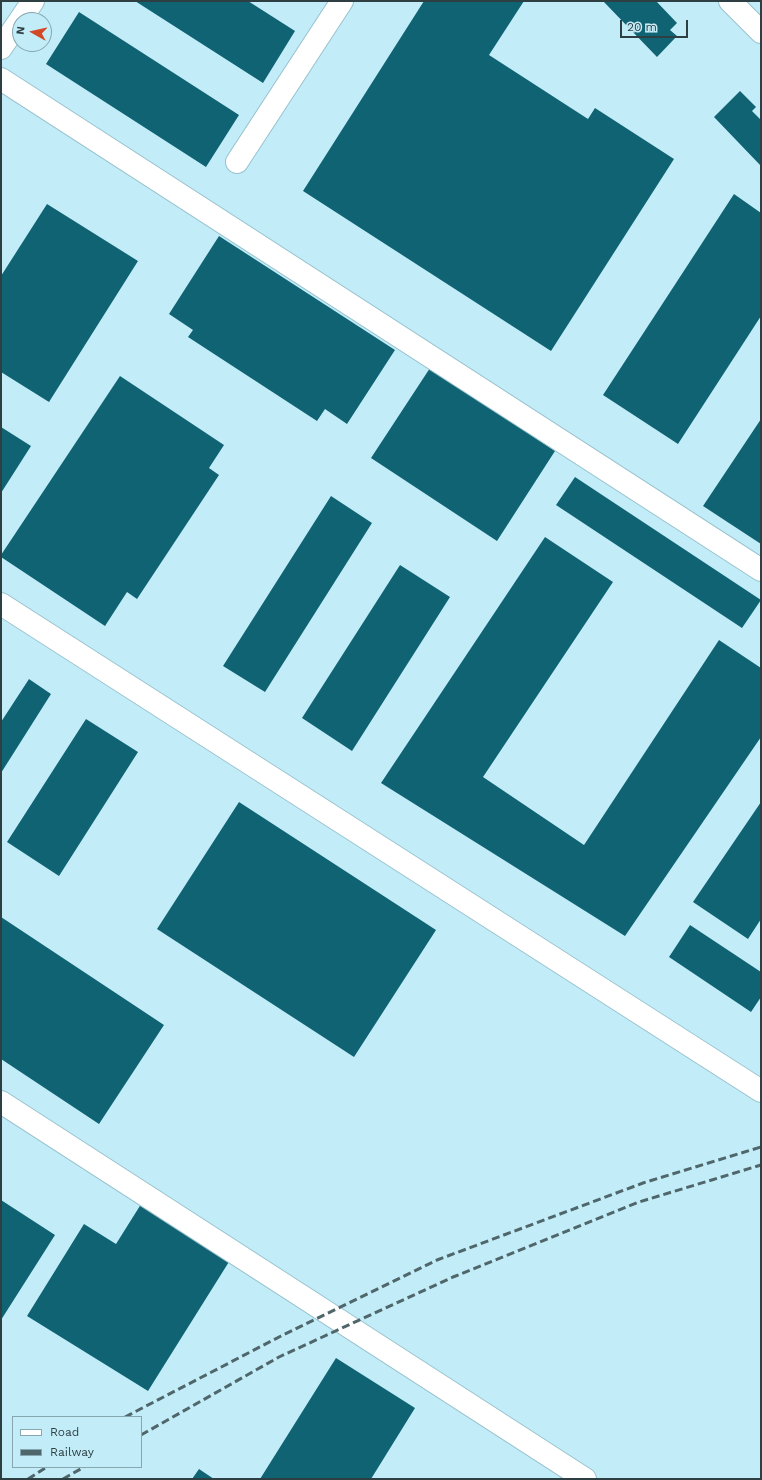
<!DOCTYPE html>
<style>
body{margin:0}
#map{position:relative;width:762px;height:1480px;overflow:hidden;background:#c2edf8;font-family:"Work Sans",sans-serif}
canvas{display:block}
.frame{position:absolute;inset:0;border:2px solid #2e3f43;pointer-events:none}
.legend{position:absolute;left:12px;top:1416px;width:130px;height:52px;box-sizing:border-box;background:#c2edf8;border:1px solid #87a7b0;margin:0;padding:5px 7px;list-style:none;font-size:12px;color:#2e3f43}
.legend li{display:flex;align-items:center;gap:8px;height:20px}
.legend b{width:20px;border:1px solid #87a7b0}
.north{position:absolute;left:12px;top:12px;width:40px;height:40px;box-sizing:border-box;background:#c2edf8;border:1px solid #87a7b0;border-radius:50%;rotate:278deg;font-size:11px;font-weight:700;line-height:16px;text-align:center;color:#2e3f43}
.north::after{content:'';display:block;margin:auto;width:14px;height:18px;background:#d34926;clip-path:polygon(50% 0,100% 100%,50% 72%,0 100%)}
.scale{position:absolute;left:620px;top:20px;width:68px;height:18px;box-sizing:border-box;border:2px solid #2e3f43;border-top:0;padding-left:5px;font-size:12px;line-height:14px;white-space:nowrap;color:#2e3f43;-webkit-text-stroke:3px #c2edf8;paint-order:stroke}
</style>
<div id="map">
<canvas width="762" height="1480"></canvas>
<div class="frame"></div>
<ul class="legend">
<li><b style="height:5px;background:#fff"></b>Road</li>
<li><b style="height:5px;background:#4f666b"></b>Railway</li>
</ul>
<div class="north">N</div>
<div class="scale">20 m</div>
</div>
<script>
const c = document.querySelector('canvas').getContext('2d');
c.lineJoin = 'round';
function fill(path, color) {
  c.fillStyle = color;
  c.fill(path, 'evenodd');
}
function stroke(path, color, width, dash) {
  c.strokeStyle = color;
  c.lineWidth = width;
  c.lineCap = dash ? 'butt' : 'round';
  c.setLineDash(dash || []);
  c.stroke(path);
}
fill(new Path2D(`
 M 135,1 L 248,1 L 295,31 L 263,83 Z
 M 424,1 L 524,1 L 489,55 L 588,119 L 595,108 L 674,159 L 551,351 L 303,191 Z
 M 603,1 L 656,1 L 677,23 L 670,30 L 677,36 L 657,57 Z
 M 79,12 L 239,115 L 206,167 L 46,64 Z
 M 740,91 L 756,107 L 752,111 L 761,120 L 761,166 L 714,117 Z
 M 734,194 L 761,213 L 761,316 L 678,444 L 603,395 Z
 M 47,204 L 138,261 L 49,402 L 1,372 L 1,276 Z
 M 219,236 L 395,350 L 347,424 L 325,409 L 317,421 L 188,337 L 193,330 L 169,314 Z
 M 430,368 L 555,451 L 497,541 L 371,458 Z
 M 120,376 L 224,445 L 209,468 L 219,475 L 137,599 L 127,592 L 105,626 L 1,557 L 1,555 Z
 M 761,419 L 761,544 L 703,506 Z
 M 1,427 L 31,446 L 1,493 Z
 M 575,477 L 761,600 L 742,628 L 556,505 Z
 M 331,496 L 372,523 L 265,692 L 223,666 Z
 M 545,537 L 613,582 L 483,777 L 584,845 L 719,640 L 761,668 L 761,737 L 625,936 L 381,783 Z
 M 400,565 L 450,597 L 352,751 L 302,718 Z
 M 29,679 L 51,694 L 1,773 L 1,722 Z
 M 86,719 L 138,752 L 59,876 L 7,842 Z
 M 239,802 L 436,930 L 354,1057 L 157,929 Z
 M 761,802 L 761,919 L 748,939 L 693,902 Z
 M 1,917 L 164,1025 L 99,1124 L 1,1059 Z
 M 690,925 L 761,972 L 761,997 L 751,1012 L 669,957 Z
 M 1,1200 L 55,1235 L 1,1320 Z
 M 143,1201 L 232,1257 L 148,1391 L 27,1316 L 84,1224 L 116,1244 Z
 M 336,1358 L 415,1408 L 371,1479 L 260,1479 Z
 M 199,1469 L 214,1479 L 192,1479 Z`), '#106373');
const minor = new Path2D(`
 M 730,1 L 761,32
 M 1,48 L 33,1
 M 1,79 L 761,570
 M 237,162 L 342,1
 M 1,604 L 761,1091
 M 1,1102 L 585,1479`);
stroke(minor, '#98c2cd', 24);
stroke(minor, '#fff', 22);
stroke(new Path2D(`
 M 125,1417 L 281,1336 L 437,1260 L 643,1183 L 761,1147
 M 141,1435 L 279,1357 L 453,1277 L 639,1202 L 761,1165
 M 28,1479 L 47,1467
 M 63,1479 L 84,1467`), '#4f666b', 3, [8, 4]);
</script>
